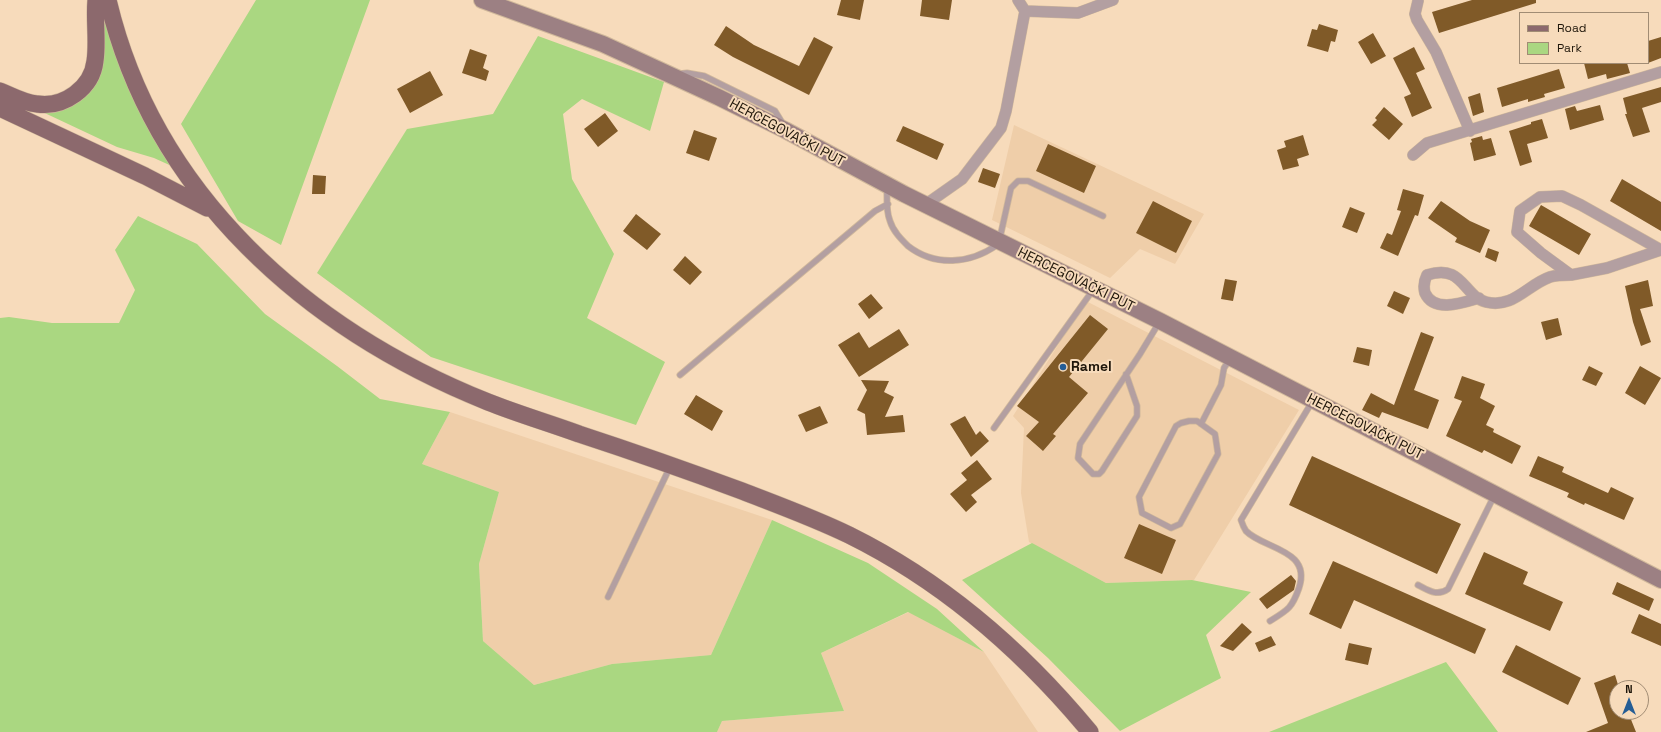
<!DOCTYPE html>
<meta charset="utf-8">
<style>
body{margin:0}
#map{position:relative;width:1661px;height:732px;overflow:hidden;background:#f7dbbb;font-family:"Space Grotesk",sans-serif}
canvas{display:block}
.legend{position:absolute;left:1519px;top:12px;width:130px;height:52px;box-sizing:border-box;background:#f7dbbb;border:1px solid #a18c74;margin:0;padding:5px 7px;list-style:none;font-size:12px;color:#1f160a}
.legend li{display:flex;align-items:center;gap:8px;height:20px}
.legend b{width:20px;border:1px solid #a18c74}
.north{position:absolute;left:1609px;top:680px;width:40px;height:40px;box-sizing:border-box;background:#f7dbbb;border:1px solid #a18c74;border-radius:50%;rotate:0deg;font-size:11px;font-weight:700;line-height:16px;text-align:center;color:#1f160a}
.north::after{content:'';display:block;margin:auto;width:14px;height:18px;background:#255d95;clip-path:polygon(50% 0,100% 100%,50% 72%,0 100%)}
</style>
<div id="map">
<canvas width="1661" height="732"></canvas>
<ul class="legend">
<li><b style="height:5px;background:#8c696d"></b>Road</li>
<li><b style="height:11px;background:#aad781"></b>Park</li>
</ul>
<div class="north">N</div>
</div>
<script>
const c = document.querySelector('canvas').getContext('2d');
c.lineJoin = 'round';
function fill(path, color) {
  c.fillStyle = color;
  c.fill(path, 'evenodd');
}
function stroke(path, color, width, dash) {
  c.strokeStyle = color;
  c.lineWidth = width;
  c.lineCap = dash ? 'butt' : 'round';
  c.setLineDash(dash || []);
  c.stroke(path);
}
function drawText(font, color, halo, rows, align = 'center') {
  c.font = font + ' "Space Grotesk",sans-serif';
  c.lineWidth = 4;
  c.setLineDash([]);
  c.textBaseline = 'middle';
  c.strokeStyle = halo;
  c.fillStyle = color;
  for (const [text, x, y, turn = 0] of rows) {
    c.save();
    c.translate(x, y);
    c.rotate((+turn || 0) * Math.PI / 180);
    c.textAlign = isNaN(turn) ? turn : align;
    if (halo) c.strokeText(text, 0, 0);
    c.fillText(text, 0, 0);
    c.restore();
  }
}
fill(new Path2D(`
 M 1014,125 L 1204,214 L 1175,264 L 1140,249 L 1110,278 L 992,220 Z
 M 1086,301 L 1299,410 L 1194,580 L 1106,583 L 1029,542 L 1021,493 L 1024,428 L 1013,416 Z
 M 450,412 L 772,520 L 711,655 L 612,664 L 534,685 L 483,641 L 479,564 L 499,492 L 422,464 Z
 M 909,612 L 984,652 L 1038,732 L 717,732 L 722,721 L 844,711 L 821,653 Z`), '#efcea9');
fill(new Path2D(`
 M 256,0 L 370,0 L 281,245 L 238,221 L 181,124 Z
 M 102,16 L 105,17 L 176,168 L 154,158 L 117,147 L 0,92 L 41,100 L 79,94 Z
 M 538,36 L 664,82 L 650,131 L 582,99 L 563,114 L 572,179 L 614,254 L 587,318 L 665,362 L 636,425 L 431,357 L 317,273 L 407,129 L 493,114 Z
 M 138,216 L 197,244 L 265,314 L 337,366 L 380,399 L 450,412 L 422,464 L 499,492 L 479,564 L 483,641 L 534,685 L 612,664 L 711,655 L 772,520 L 868,563 L 937,609 L 984,652 L 908,612 L 821,653 L 844,711 L 722,721 L 717,732 L 0,732 L 0,318 L 9,317 L 52,323 L 119,323 L 135,290 L 115,250 Z
 M 1032,543 L 1106,583 L 1192,580 L 1251,592 L 1206,635 L 1221,678 L 1120,731 L 1048,658 L 962,580 Z
 M 1446,662 L 1498,732 L 1269,732 Z`), '#aad781');
fill(new Path2D(`
 M 841,0 L 864,0 L 860,20 L 837,15 Z
 M 922,0 L 952,0 L 949,20 L 920,16 Z
 M 1472,0 L 1536,0 L 1536,3 L 1439,33 L 1432,12 Z
 M 1319,24 L 1338,30 L 1335,42 L 1331,41 L 1328,52 L 1307,46 L 1312,29 L 1317,30 Z
 M 726,26 L 754,45 L 799,66 L 814,37 L 833,47 L 809,95 L 733,57 L 714,45 Z
 M 1373,33 L 1386,56 L 1371,64 L 1358,42 Z
 M 1661,37 L 1661,58 L 1648,63 L 1648,41 Z
 M 1414,47 L 1425,69 L 1416,73 L 1432,108 L 1412,117 L 1404,97 L 1411,94 L 1393,58 Z
 M 470,49 L 487,55 L 483,68 L 489,71 L 486,81 L 462,73 Z
 M 1584,63 L 1627,63 L 1630,73 L 1607,79 L 1606,74 L 1588,79 Z
 M 1559,69 L 1565,88 L 1544,94 L 1545,97 L 1528,102 L 1528,99 L 1502,107 L 1497,88 Z
 M 430,71 L 443,95 L 410,113 L 397,89 Z
 M 1661,87 L 1661,102 L 1642,108 L 1650,132 L 1633,137 L 1625,114 L 1627,114 L 1623,98 Z
 M 1480,93 L 1484,112 L 1473,116 L 1468,97 Z
 M 1600,105 L 1604,120 L 1570,130 L 1565,109 L 1575,106 L 1577,111 Z
 M 1384,107 L 1403,124 L 1389,140 L 1372,125 L 1377,120 L 1375,118 Z
 M 605,113 L 618,131 L 598,147 L 584,129 Z
 M 1542,119 L 1548,138 L 1527,144 L 1532,162 L 1520,166 L 1509,131 L 1531,124 L 1531,122 Z
 M 903,126 L 944,144 L 937,160 L 896,141 Z
 M 694,130 L 717,138 L 709,161 L 686,153 Z
 M 1303,135 L 1309,155 L 1297,159 L 1299,166 L 1283,170 L 1277,150 L 1286,147 L 1284,141 Z
 M 1482,136 L 1483,140 L 1491,138 L 1496,155 L 1474,161 L 1470,143 L 1472,142 L 1471,139 Z
 M 1048,144 L 1096,166 L 1084,193 L 1036,171 Z
 M 983,168 L 1000,174 L 995,188 L 978,182 Z
 M 313,175 L 326,176 L 325,194 L 312,194 Z
 M 1622,179 L 1661,202 L 1661,231 L 1610,201 Z
 M 1403,189 L 1424,195 L 1418,216 L 1415,215 L 1398,256 L 1380,248 L 1387,233 L 1392,235 L 1401,211 L 1397,210 Z
 M 1153,201 L 1192,221 L 1176,253 L 1136,233 Z
 M 1441,201 L 1470,221 L 1490,230 L 1480,253 L 1455,242 L 1457,238 L 1428,218 Z
 M 1541,205 L 1591,234 L 1579,255 L 1529,226 Z
 M 1350,207 L 1365,213 L 1357,233 L 1342,227 Z
 M 636,214 L 661,234 L 647,250 L 623,231 Z
 M 1488,248 L 1499,252 L 1496,262 L 1485,257 Z
 M 685,256 L 702,272 L 690,285 L 673,270 Z
 M 1225,279 L 1237,281 L 1233,301 L 1221,299 Z
 M 1648,280 L 1653,306 L 1640,309 L 1651,342 L 1641,346 L 1633,322 L 1625,286 Z
 M 1394,291 L 1410,298 L 1403,314 L 1387,306 Z
 M 871,294 L 883,308 L 869,319 L 858,304 Z
 M 1090,315 L 1108,329 L 1069,377 L 1088,393 L 1053,434 L 1056,436 L 1043,451 L 1026,436 L 1039,422 L 1017,406 Z
 M 1558,318 L 1562,335 L 1546,340 L 1541,322 Z
 M 899,329 L 909,345 L 859,377 L 838,345 L 859,332 L 869,348 Z
 M 1421,332 L 1434,337 L 1414,390 L 1439,400 L 1428,429 L 1382,412 L 1379,418 L 1362,410 L 1371,393 L 1394,405 Z
 M 1357,347 L 1372,350 L 1369,366 L 1353,362 Z
 M 1589,366 L 1603,373 L 1596,386 L 1582,380 Z
 M 1640,366 L 1661,378 L 1645,405 L 1625,393 Z
 M 1462,376 L 1485,384 L 1480,398 L 1495,406 L 1486,425 L 1494,429 L 1493,432 L 1521,446 L 1512,464 L 1484,450 L 1482,453 L 1446,436 L 1462,401 L 1454,398 Z
 M 861,380 L 889,381 L 884,392 L 894,397 L 885,417 L 903,415 L 905,432 L 867,435 L 865,414 L 857,410 L 867,390 Z
 M 696,395 L 723,411 L 712,431 L 684,414 Z
 M 820,406 L 828,423 L 806,432 L 798,415 Z
 M 965,416 L 976,435 L 980,431 L 989,441 L 971,457 L 950,424 Z
 M 1312,456 L 1461,524 L 1437,574 L 1289,505 Z
 M 1538,456 L 1564,467 L 1562,472 L 1608,493 L 1611,487 L 1634,498 L 1624,520 L 1585,503 L 1584,505 L 1567,497 L 1569,493 L 1529,476 Z
 M 977,460 L 992,479 L 971,495 L 977,502 L 966,512 L 950,494 L 967,480 L 961,473 Z
 M 1139,524 L 1176,540 L 1162,574 L 1124,558 Z
 M 1484,552 L 1528,572 L 1523,584 L 1563,602 L 1550,631 L 1465,594 Z
 M 1333,561 L 1486,629 L 1475,654 L 1354,600 L 1341,629 L 1309,614 Z
 M 1291,575 L 1296,581 L 1294,590 L 1267,609 L 1259,599 Z
 M 1617,582 L 1654,599 L 1649,611 L 1612,594 Z
 M 1639,614 L 1661,624 L 1661,646 L 1631,633 Z
 M 1242,623 L 1252,632 L 1233,651 L 1220,646 Z
 M 1271,636 L 1276,645 L 1259,652 L 1255,643 Z
 M 1349,643 L 1372,648 L 1368,665 L 1345,660 Z
 M 1516,645 L 1581,678 L 1568,705 L 1502,672 Z
 M 1615,675 L 1619,688 L 1617,688 L 1617,712 L 1628,712 L 1636,732 L 1586,732 L 1608,723 L 1594,683 Z`), '#805a28');
const lane = new Path2D(`
 M 678,74 L 687,73 L 704,76 L 775,111 L 783,124
 M 887,188 C 887,198 886,212 890,221 C 893,231 901,239 908,246 C 935,267 970,264 997,245 L 999,242 L 1011,188 L 1018,181 L 1028,181 L 1103,216
 M 1126,374 L 1137,406 L 1137,416 L 1102,471 L 1099,474 L 1093,474 L 1078,458 L 1080,444 L 1140,354 L 1160,321
 M 680,375 L 875,211 L 888,204
 M 1189,421 L 1197,421 L 1215,434 L 1218,454 L 1180,524 L 1171,528 L 1142,513 L 1139,497 L 1176,426 L 1181,423 Z
 M 1201,424 L 1221,385 L 1224,368 L 1230,359
 M 994,428 L 1093,290
 M 1418,585 C 1428,590 1437,597 1448,589 L 1495,494
 M 608,597 L 670,467
 M 1270,621 C 1288,610 1292,608 1299,588 C 1312,549 1263,549 1246,531 C 1244,528 1242,523 1241,520 L 1312,402`);
const street = new Path2D(`
 M 1418,1 L 1415,14 L 1417,20 L 1436,52 L 1470,131
 M 1025,11 L 1078,13 L 1113,0
 M 1413,155 L 1427,143 L 1661,72
 M 925,205 L 962,179 L 1001,128 L 1006,111 L 1025,11 L 1018,0
 M 1661,250 L 1581,205 L 1562,196 L 1540,197 L 1520,211 L 1517,232 L 1541,253 L 1571,275 L 1607,268 L 1661,250
 M 1479,298 C 1462,303 1434,313 1425,293 C 1423,286 1424,281 1427,275 C 1463,263 1463,296 1486,302 C 1513,309 1527,285 1550,277 C 1556,275 1565,275 1571,275`);
const secondary = new Path2D(`
 M 482,0 L 603,44 L 718,97 L 785,130 L 904,194 L 1160,321 L 1661,580`);
const primary = new Path2D(`
 M 108,0 C 154,195 308,330 488,402 C 518,414 549,423 579,434 C 634,452 688,471 742,491 C 778,505 814,518 849,535 C 944,582 1023,651 1090,732
 M 0,91 C 12,96 24,103 37,104 C 64,108 92,88 95,61 C 98,41 94,20 96,0
 M 0,108 L 145,176 L 207,208`);
stroke(lane, '#d0b89b', 7);
stroke(street, '#d0b89b', 12);
stroke(secondary, '#d0b89b', 18);
stroke(primary, '#d0b89b', 18);
stroke(lane, '#b39fa1', 5.5);
stroke(street, '#b39fa1', 11);
stroke(secondary, '#9c8083', 16);
stroke(primary, '#8c696d', 17);
for (const [x, y, r, color] of [
 [1063,367,4,"#255d95"]
]) {
  const dot = new Path2D();
  dot.arc(x, y, r, 0, 2 * Math.PI);
  c.fillStyle = color;
  c.fill(dot);
  stroke(dot, '#f7dbbb', 1.5);
}
drawText('14px', '#1f160a', '#f7dbbb', [
 ["HERCEGOVAČKI PUT",787,133,28],
 ["HERCEGOVAČKI PUT",1076,280,26],
 ["HERCEGOVAČKI PUT",1365,427,27]
]);
drawText('bold 14px', '#1f160a', '#f7dbbb', [
 ["Ramel",1071,367]
], 'left');
</script>
